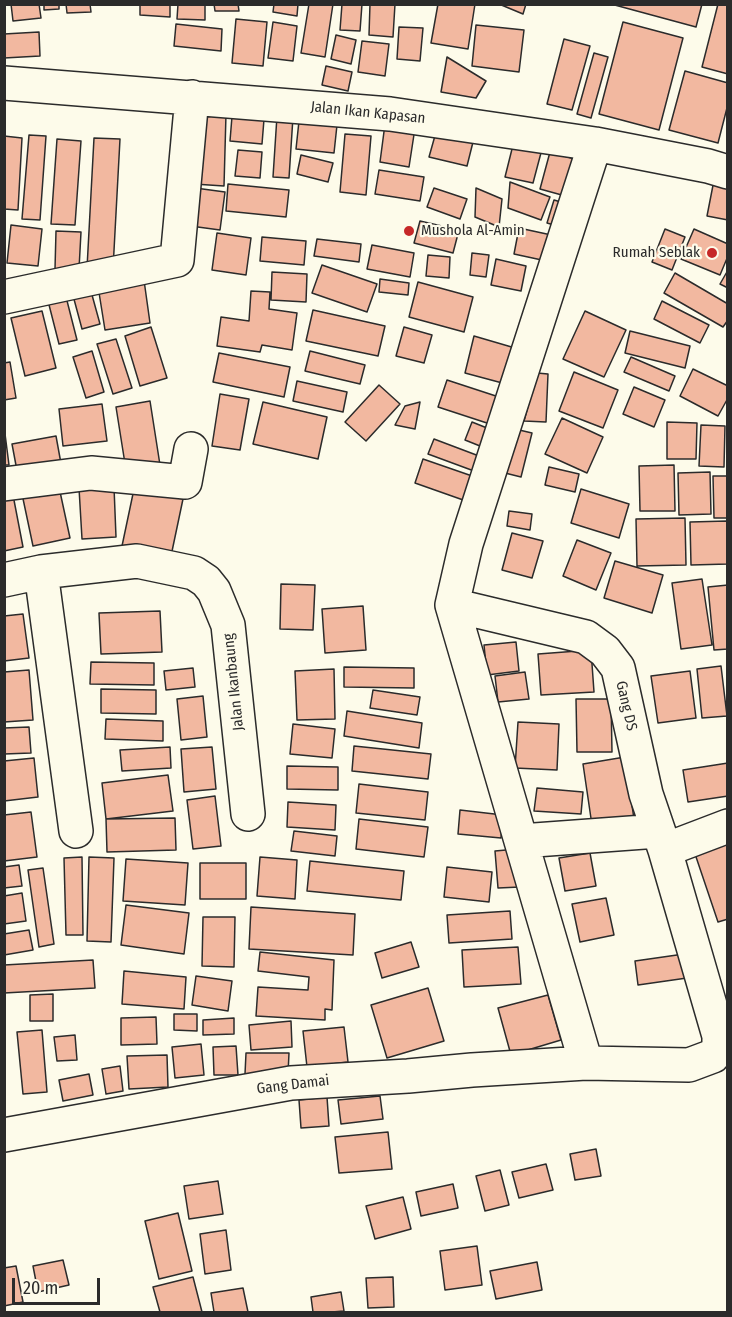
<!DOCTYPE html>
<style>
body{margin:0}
#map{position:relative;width:732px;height:1317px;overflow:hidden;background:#fdfbea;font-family:"Fira Sans Condensed",sans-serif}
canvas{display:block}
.frame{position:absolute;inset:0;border:6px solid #2b2b2b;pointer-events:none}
.scale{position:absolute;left:12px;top:1278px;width:88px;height:27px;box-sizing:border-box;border:3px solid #2b2b2b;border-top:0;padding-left:8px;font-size:18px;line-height:21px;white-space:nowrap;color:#2b2b2b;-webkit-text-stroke:4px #fdfbea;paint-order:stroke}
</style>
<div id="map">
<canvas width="732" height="1317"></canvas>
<div class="frame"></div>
<div class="scale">20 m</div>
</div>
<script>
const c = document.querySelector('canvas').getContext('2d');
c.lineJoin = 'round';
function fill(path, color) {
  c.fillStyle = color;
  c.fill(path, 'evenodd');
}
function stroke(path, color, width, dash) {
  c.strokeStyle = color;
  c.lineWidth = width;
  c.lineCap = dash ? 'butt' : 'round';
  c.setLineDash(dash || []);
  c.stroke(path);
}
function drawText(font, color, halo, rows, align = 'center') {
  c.font = font + ' "Fira Sans Condensed",sans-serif';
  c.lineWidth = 4.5;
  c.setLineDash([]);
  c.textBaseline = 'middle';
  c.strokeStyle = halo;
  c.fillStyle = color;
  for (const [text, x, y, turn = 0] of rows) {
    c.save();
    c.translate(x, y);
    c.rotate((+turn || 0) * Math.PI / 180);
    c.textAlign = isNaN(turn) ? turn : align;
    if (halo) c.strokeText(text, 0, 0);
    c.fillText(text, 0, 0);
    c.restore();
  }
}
const building = new Path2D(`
 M 11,4 L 39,4 L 41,18 L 13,21 Z
 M 44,4 L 59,4 L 59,9 L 44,10 Z
 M 66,4 L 90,4 L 91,12 L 67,13 Z
 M 140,4 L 170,4 L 170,17 L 140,15 Z
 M 178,4 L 205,4 L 205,20 L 177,19 Z
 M 214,4 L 238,4 L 239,11 L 215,11 Z
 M 274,4 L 298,4 L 297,16 L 273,12 Z
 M 309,4 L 333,4 L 325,57 L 301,53 Z
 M 342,4 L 362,4 L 360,31 L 340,30 Z
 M 370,4 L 395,4 L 393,37 L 369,35 Z
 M 438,4 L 475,4 L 468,49 L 431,43 Z
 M 499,4 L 526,4 L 523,14 Z
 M 611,4 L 702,4 L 696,27 Z
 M 718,4 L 728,4 L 728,74 L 702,67 Z
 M 236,19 L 267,22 L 263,66 L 232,63 Z
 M 273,22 L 297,26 L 293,61 L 268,58 Z
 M 623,22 L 683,38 L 659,130 L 599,114 Z
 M 176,24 L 222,29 L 221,51 L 174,46 Z
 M 476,25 L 524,30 L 519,72 L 472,66 Z
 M 399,27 L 423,28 L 420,61 L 397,59 Z
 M 39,32 L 40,56 L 4,58 L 4,34 Z
 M 336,35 L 356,40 L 351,64 L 331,59 Z
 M 564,39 L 590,46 L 572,110 L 547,104 Z
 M 362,41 L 389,44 L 385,76 L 358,72 Z
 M 594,53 L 608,57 L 591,118 L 577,114 Z
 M 447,57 L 486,81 L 476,98 L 441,92 Z
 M 326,66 L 352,72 L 348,91 L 322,85 Z
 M 685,71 L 728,83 L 728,104 L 718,143 L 669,130 Z
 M 233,104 L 265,107 L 262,144 L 230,141 Z
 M 196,113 L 226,114 L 224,186 L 194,184 Z
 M 277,116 L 293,117 L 289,178 L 273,177 Z
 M 299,121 L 337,125 L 334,153 L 296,149 Z
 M 385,124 L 415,128 L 409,167 L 380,162 Z
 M 438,125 L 475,134 L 467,166 L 429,157 Z
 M 345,134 L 371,136 L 366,195 L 340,192 Z
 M 29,135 L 46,136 L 40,220 L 22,219 Z
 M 4,136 L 22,138 L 18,210 L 4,209 Z
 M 94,138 L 120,139 L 113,269 L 87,268 Z
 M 57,139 L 81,141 L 75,225 L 51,224 Z
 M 514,141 L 542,149 L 533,183 L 505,177 Z
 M 238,150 L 262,152 L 260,178 L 235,176 Z
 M 550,152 L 578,160 L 569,197 L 540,189 Z
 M 301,155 L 333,163 L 328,182 L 297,174 Z
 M 379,170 L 424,177 L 420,201 L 375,194 Z
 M 715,175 L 728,179 L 728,220 L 707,216 Z
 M 510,182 L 550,197 L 541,220 L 508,208 Z
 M 228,184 L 289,190 L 286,217 L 226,211 Z
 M 188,187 L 225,192 L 220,230 L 183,225 Z
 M 434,188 L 467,199 L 460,219 L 427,207 Z
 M 476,188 L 502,199 L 499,227 L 475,217 Z
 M 554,200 L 568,204 L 561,227 L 547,223 Z
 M 420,221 L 459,230 L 453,253 L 414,243 Z
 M 11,225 L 42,229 L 38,266 L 7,263 Z
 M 519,228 L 556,236 L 551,262 L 514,254 Z
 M 665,229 L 685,237 L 672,270 L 652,262 Z
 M 694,229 L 728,244 L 728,256 L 720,275 L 681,259 Z
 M 56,231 L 81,232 L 79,269 L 55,269 Z
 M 217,233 L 251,238 L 246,275 L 212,270 Z
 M 262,237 L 306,241 L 304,265 L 260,261 Z
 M 317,239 L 361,244 L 359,262 L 314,256 Z
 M 372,245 L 414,253 L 410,277 L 367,269 Z
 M 472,253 L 489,255 L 486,277 L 470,275 Z
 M 428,255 L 450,257 L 449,278 L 426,276 Z
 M 496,259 L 526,266 L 521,291 L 491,285 Z
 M 322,265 L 377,284 L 367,312 L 312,293 Z
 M 728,270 L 728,288 L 720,284 Z
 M 272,272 L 307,274 L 306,302 L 271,300 Z
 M 143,273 L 150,323 L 105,330 L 97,280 Z
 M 675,273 L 728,304 L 728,320 L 723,327 L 664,293 Z
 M 380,279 L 409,283 L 408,295 L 379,292 Z
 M 418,282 L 473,297 L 464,332 L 409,317 Z
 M 89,284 L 100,324 L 82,329 L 71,288 Z
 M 64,289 L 77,340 L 59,344 L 46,293 Z
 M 251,291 L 270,292 L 269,309 L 297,313 L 292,350 L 262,345 L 260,352 L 217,346 L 221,317 L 249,321 Z
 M 662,301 L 709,325 L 700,343 L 654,319 Z
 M 313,310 L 385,326 L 378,356 L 306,341 Z
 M 42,311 L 56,368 L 25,376 L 11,318 Z
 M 585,311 L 626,330 L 604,377 L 563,359 Z
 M 151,327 L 167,378 L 140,386 L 125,336 Z
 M 404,327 L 432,335 L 424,363 L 396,356 Z
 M 630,331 L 690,346 L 685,368 L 625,353 Z
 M 474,336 L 515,348 L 506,384 L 465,373 Z
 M 116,339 L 132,388 L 113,394 L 97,344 Z
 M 92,351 L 104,392 L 86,398 L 73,357 Z
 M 310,351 L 365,365 L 360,384 L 305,371 Z
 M 219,353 L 290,367 L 284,397 L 213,382 Z
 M 631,357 L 675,376 L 669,391 L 624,372 Z
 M 10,362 L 16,398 L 4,400 L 4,363 Z
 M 693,369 L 728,386 L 728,398 L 718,416 L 680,396 Z
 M 574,372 L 618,390 L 603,428 L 559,411 Z
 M 537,373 L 548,374 L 546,422 L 524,421 Z
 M 447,380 L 502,398 L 493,425 L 438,407 Z
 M 297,381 L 347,392 L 343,412 L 293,401 Z
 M 379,385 L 400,404 L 366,441 L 345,422 Z
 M 634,387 L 665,400 L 654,427 L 623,414 Z
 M 220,394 L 249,399 L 240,450 L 212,446 Z
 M 150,401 L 160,465 L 126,470 L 116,407 Z
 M 263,402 L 327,417 L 318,459 L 253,444 Z
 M 420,402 L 415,429 L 395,425 L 405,406 Z
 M 102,404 L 107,441 L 63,446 L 59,409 Z
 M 562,418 L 603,437 L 587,473 L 545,454 Z
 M 472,422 L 492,430 L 485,448 L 465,440 Z
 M 667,422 L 697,423 L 696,459 L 667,459 Z
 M 701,425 L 725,426 L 724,467 L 699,466 Z
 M 4,426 L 9,465 L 4,465 Z
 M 515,429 L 532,433 L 521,477 L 505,473 Z
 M 56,436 L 62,469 L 18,476 L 12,444 Z
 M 434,439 L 479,456 L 474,471 L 428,454 Z
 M 423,459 L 475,477 L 466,501 L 415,483 Z
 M 674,465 L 675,511 L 640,511 L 639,466 Z
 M 549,467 L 579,474 L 575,492 L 545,485 Z
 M 710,472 L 711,514 L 679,515 L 678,473 Z
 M 713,476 L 728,476 L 728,518 L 714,518 Z
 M 59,487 L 70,538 L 33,546 L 22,494 Z
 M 114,487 L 116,537 L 82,539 L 79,488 Z
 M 134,489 L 183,499 L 171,556 L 122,546 Z
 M 581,489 L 629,504 L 619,538 L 571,523 Z
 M 13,495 L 23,547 L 4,551 L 4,497 Z
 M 509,511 L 532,514 L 530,530 L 507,526 Z
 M 685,518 L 686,565 L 637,566 L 636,519 Z
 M 727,521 L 728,564 L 691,565 L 690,522 Z
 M 512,533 L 543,541 L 532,578 L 502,570 Z
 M 577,540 L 611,553 L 596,590 L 563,576 Z
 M 615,561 L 663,575 L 652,613 L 604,598 Z
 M 702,579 L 712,645 L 681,649 L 672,583 Z
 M 281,584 L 315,585 L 313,630 L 280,629 Z
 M 728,585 L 728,649 L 714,650 L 708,587 Z
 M 363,606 L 366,650 L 325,653 L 322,609 Z
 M 160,611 L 162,652 L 101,654 L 99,613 Z
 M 23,614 L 29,658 L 4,661 L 4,616 Z
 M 516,642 L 519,671 L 487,675 L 484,645 Z
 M 591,650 L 594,692 L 541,695 L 538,654 Z
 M 91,662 L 154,663 L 154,685 L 90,684 Z
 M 721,666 L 727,716 L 702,718 L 697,669 Z
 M 344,667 L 414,668 L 414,688 L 344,687 Z
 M 193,668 L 195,687 L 166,690 L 164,671 Z
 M 334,669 L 335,719 L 297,720 L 295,671 Z
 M 29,670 L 33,720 L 4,722 L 4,672 Z
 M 690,671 L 696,718 L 658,723 L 651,676 Z
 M 525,672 L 529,699 L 498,702 L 495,676 Z
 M 101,689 L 156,690 L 156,714 L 101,713 Z
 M 373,690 L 420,697 L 417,715 L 370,708 Z
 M 203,696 L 207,737 L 181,740 L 177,699 Z
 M 576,699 L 611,699 L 612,752 L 577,752 Z
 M 347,711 L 422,723 L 419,748 L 344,736 Z
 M 106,719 L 163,721 L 163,741 L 105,739 Z
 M 518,722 L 559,724 L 557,770 L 515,768 Z
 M 293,724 L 335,729 L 332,758 L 290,754 Z
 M 29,727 L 31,753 L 4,754 L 4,728 Z
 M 354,746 L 431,754 L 428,779 L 352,771 Z
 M 170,747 L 171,768 L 122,771 L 120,750 Z
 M 212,747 L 216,789 L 184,792 L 181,749 Z
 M 625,757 L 635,826 L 593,832 L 583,764 Z
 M 34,758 L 38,797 L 4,801 L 4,761 Z
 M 728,763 L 728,796 L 688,802 L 683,770 Z
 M 287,766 L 338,767 L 338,790 L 287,789 Z
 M 168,775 L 173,811 L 106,819 L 102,783 Z
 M 359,784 L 428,792 L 425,820 L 356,813 Z
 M 537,788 L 583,792 L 581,814 L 534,811 Z
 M 215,796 L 221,846 L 193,849 L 187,800 Z
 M 288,802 L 336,805 L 335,830 L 287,827 Z
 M 460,810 L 503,815 L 501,838 L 458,834 Z
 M 31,812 L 37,857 L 4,861 L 4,815 Z
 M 175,818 L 176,850 L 107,852 L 106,819 Z
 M 359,819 L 428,827 L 424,857 L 356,849 Z
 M 294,831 L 337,836 L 335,856 L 291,851 Z
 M 728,834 L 728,919 L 718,922 L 692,845 Z
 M 517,849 L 520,887 L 498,888 L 495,851 Z
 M 590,853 L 596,886 L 565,891 L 559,858 Z
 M 82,857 L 83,935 L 66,935 L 64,858 Z
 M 89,857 L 114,858 L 111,942 L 87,941 Z
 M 260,857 L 297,860 L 295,899 L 257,896 Z
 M 126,859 L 188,863 L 185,905 L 123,901 Z
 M 310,861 L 404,871 L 401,900 L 307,891 Z
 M 200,863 L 246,863 L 246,899 L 200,899 Z
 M 19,865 L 22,886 L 4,888 L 4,867 Z
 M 447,867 L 492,872 L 489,902 L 444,897 Z
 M 43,868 L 54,944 L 39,947 L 28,870 Z
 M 22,893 L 26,921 L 4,924 L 4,896 Z
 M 606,898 L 614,935 L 580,942 L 572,904 Z
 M 126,905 L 189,913 L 184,954 L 121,945 Z
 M 251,907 L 355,914 L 353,955 L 249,949 Z
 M 510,911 L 512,939 L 449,943 L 447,915 Z
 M 203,917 L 235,917 L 234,967 L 202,966 Z
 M 29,930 L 33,950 L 4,955 L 4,934 Z
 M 411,942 L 419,967 L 382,978 L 375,953 Z
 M 518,947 L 521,984 L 464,987 L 462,950 Z
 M 260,952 L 334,960 L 332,1010 L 325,1009 L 325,1020 L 256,1016 L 258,987 L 308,990 L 309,977 L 258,971 Z
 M 684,954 L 687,978 L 638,985 L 635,961 Z
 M 93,960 L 95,988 L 4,993 L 4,965 Z
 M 124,971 L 186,977 L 184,1009 L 122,1004 Z
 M 196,976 L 232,981 L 228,1011 L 192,1005 Z
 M 428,988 L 444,1041 L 387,1058 L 371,1005 Z
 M 53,994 L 53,1021 L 30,1021 L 30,995 Z
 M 548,995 L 561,1040 L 511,1055 L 498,1008 Z
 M 174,1014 L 197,1014 L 197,1031 L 174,1030 Z
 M 156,1017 L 157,1044 L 121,1045 L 121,1018 Z
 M 234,1018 L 234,1034 L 203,1035 L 203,1020 Z
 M 291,1021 L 292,1047 L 251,1050 L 249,1025 Z
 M 344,1027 L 348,1062 L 307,1067 L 303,1031 Z
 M 42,1030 L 47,1092 L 23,1094 L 17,1032 Z
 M 75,1035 L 77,1060 L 57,1061 L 54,1037 Z
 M 201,1044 L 204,1075 L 175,1078 L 172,1047 Z
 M 236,1046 L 238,1075 L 214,1075 L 213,1047 Z
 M 246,1053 L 289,1053 L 288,1074 L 245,1074 Z
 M 167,1055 L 168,1087 L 129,1089 L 127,1056 Z
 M 120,1066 L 123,1091 L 106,1094 L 102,1069 Z
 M 89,1074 L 93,1095 L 63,1101 L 59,1080 Z
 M 380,1096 L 383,1119 L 341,1124 L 338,1100 Z
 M 327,1097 L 329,1126 L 301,1128 L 299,1100 Z
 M 388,1132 L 392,1169 L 339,1173 L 335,1137 Z
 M 596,1149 L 601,1176 L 575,1180 L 570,1154 Z
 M 546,1164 L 553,1190 L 519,1198 L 512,1172 Z
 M 500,1170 L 509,1205 L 485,1211 L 476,1176 Z
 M 218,1181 L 223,1214 L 189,1219 L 184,1186 Z
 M 453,1184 L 458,1208 L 421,1216 L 416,1192 Z
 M 403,1197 L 411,1229 L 375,1239 L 366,1206 Z
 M 178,1213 L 192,1271 L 159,1279 L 145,1221 Z
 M 226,1230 L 231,1270 L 205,1274 L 200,1234 Z
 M 477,1246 L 482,1285 L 445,1290 L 440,1251 Z
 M 63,1260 L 69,1285 L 38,1292 L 33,1266 Z
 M 537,1262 L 542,1290 L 496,1299 L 490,1271 Z
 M 16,1266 L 23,1302 L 4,1306 L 4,1268 Z
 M 193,1277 L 202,1312 L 160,1312 L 153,1287 Z
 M 393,1277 L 394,1307 L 368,1308 L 366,1278 Z
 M 243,1288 L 248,1312 L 214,1312 L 211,1293 Z
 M 341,1292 L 344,1311 L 332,1312 L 313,1312 L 311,1297 Z`);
fill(building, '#f2b8a0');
stroke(building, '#2b2b2b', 1.5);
const minor = new Path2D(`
 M 4,83 L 390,114 L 595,144 L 708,166 L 728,172
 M 4,297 L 177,260 L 192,97
 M 4,484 L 91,473 L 185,482 L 191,449
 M 41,572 L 76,831
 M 4,580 L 41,572 L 137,561 L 194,573 L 206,581 L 214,591 L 228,625 L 248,814
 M 521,841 L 658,831
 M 665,850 L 728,826
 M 586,1063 L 452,605 L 466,544 L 595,144
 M 4,1135 L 291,1083 L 408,1076 L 472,1070 L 586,1063 L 689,1065 L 713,1056 L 719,1047 L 719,1036 L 665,850 L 646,794 L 618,668 L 605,651 L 586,637 L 452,605`);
stroke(minor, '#2b2b2b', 36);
stroke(minor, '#fdfbea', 33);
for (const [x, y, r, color] of [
 [409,231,6,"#c62828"],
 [712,253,6,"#c62828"]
]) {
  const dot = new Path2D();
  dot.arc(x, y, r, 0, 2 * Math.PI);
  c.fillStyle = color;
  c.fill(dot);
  stroke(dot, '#fdfbea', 2);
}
drawText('15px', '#2b2b2b', '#fdfbea', [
 ["Jalan Ikan Kapasan",368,113,6],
 ["Jalan Ikanbaung",234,682,-96],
 ["Gang DS",626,706,77],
 ["Gang Damai",293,1085,-7]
]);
drawText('15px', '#2b2b2b', '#fdfbea', [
 ["Mushola Al-Amin",421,231],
 ["Rumah Seblak",700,253,"right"]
], 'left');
</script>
